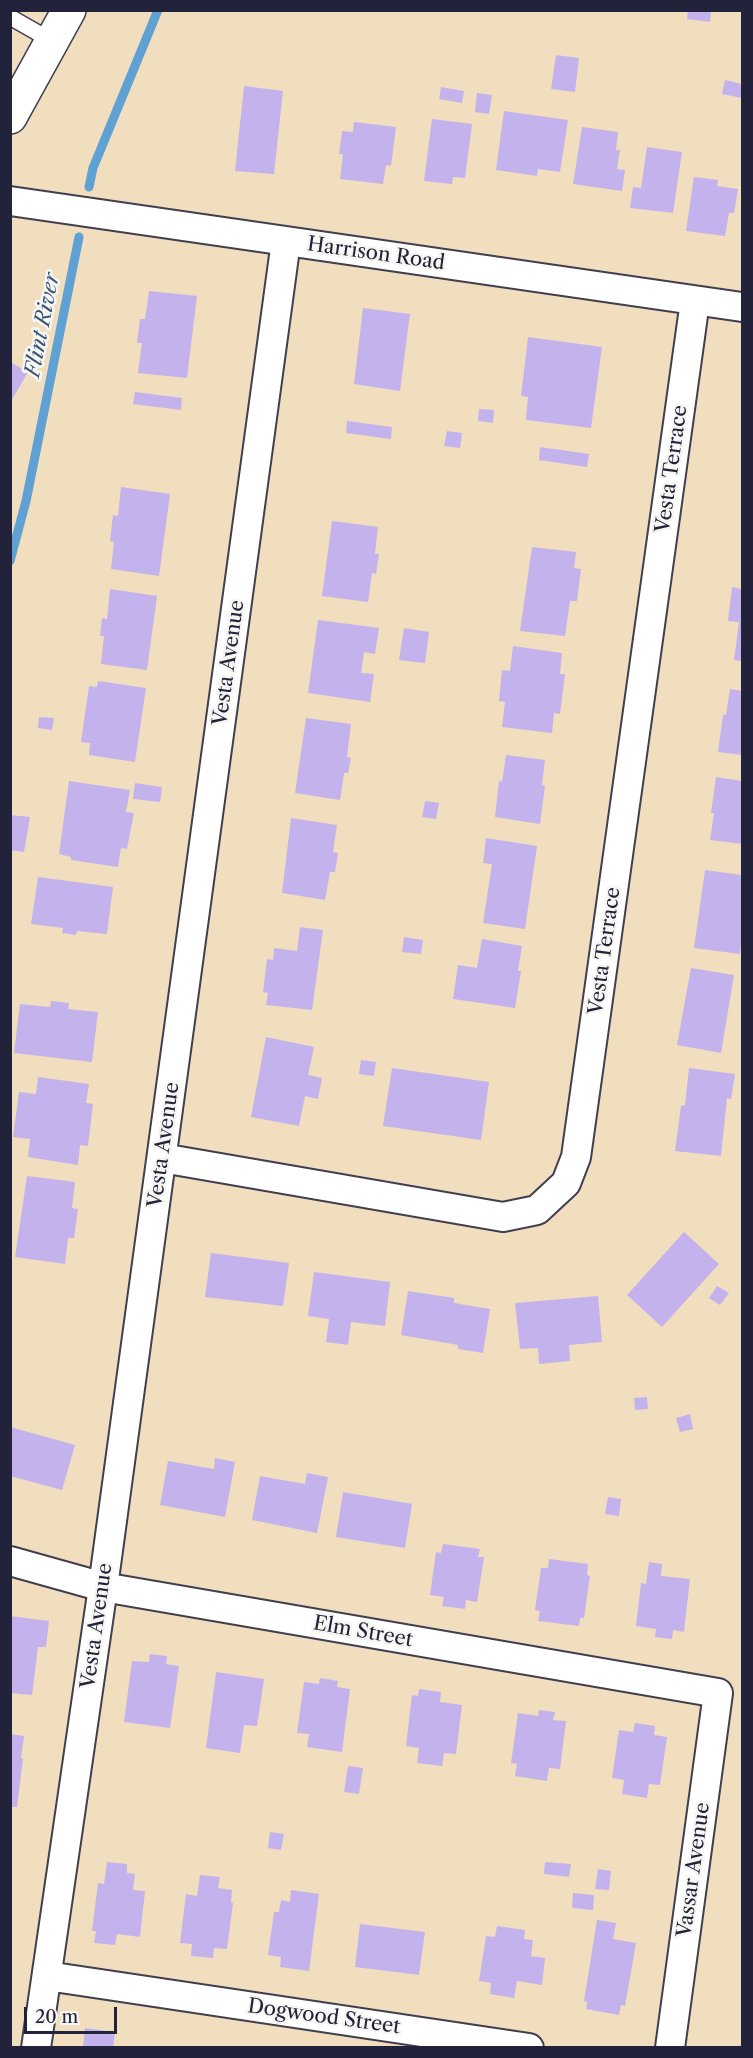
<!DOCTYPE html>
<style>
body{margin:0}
#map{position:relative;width:753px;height:2058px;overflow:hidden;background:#f1debf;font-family:"Libre Caslon Text",serif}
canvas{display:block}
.frame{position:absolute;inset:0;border:12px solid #22223b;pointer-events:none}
.scale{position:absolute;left:24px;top:2007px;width:93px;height:27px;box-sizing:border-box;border:3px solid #22223b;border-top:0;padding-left:8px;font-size:18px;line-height:21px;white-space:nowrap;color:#22223b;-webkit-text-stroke:4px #f6f6f2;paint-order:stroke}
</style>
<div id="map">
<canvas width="753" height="2058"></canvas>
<div class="frame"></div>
<div class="scale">20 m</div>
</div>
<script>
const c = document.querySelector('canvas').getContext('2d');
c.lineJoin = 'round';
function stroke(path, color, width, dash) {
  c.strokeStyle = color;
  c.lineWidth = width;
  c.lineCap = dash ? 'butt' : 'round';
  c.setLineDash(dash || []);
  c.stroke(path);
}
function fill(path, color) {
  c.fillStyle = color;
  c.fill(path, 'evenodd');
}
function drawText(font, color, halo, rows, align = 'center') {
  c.font = font + ' "Libre Caslon Text",serif';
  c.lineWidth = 5;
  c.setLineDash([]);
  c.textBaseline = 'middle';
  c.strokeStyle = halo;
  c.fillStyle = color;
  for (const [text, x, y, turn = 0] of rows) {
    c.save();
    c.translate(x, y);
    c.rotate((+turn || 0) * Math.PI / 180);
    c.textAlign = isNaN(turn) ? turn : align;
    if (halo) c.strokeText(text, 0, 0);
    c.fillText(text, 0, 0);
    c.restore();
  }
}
stroke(new Path2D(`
 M 89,187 L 93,168 L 158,10
 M 10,561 L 26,501 L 79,237`), '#60a1d3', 9);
fill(new Path2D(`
 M 688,10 L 711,10 L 710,22 L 687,19 Z
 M 556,55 L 579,58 L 575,92 L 551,89 Z
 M 725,80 L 742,84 L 742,98 L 722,94 Z
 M 244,86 L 283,91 L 274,174 L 235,171 Z
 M 441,87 L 464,91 L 462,103 L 439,99 Z
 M 477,93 L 492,95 L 489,114 L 475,112 Z
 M 504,111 L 568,120 L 560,172 L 538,169 L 537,176 L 496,170 Z
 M 432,119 L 472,124 L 465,178 L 453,177 L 452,184 L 424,181 Z
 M 354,122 L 396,127 L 391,166 L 386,165 L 383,184 L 340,179 L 343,154 L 339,154 L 342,131 L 353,132 Z
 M 582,127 L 618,132 L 616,150 L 620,150 L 617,169 L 625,170 L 622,191 L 573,184 Z
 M 647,147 L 682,152 L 673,213 L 630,208 L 633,187 L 641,188 Z
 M 694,177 L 718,180 L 717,186 L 738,189 L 734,213 L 729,213 L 725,236 L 686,231 Z
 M 149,291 L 197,296 L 187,378 L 138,373 L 142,343 L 137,343 L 140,319 L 145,319 Z
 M 363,308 L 410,314 L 400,391 L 354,384 Z
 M 528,337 L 602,347 L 591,428 L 526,420 L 528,397 L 521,396 Z
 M 10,362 L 28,372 L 10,403 Z
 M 135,392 L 182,398 L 181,410 L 133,404 Z
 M 479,409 L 494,410 L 493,423 L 478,421 Z
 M 347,421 L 392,427 L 391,439 L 346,433 Z
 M 447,431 L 462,433 L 460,448 L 444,446 Z
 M 540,447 L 589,454 L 587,467 L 539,460 Z
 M 121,487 L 170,494 L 159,576 L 111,569 L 114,542 L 110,541 L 113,515 L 118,516 Z
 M 332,521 L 378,527 L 375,554 L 379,554 L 376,574 L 372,573 L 368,602 L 322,596 Z
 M 532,547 L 576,552 L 574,568 L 581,569 L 577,601 L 570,601 L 565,636 L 520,631 Z
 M 732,587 L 742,589 L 742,661 L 734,660 L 739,622 L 728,621 Z
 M 110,589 L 157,596 L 147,670 L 101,664 L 104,636 L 100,636 L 102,618 L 107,619 Z
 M 318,620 L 379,628 L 375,654 L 364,652 L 361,673 L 374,674 L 370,702 L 308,693 Z
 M 404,628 L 429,632 L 425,663 L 399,660 Z
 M 513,646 L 562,653 L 560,674 L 565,674 L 560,714 L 554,713 L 552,733 L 502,727 L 505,702 L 499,701 L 502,670 L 510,671 Z
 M 98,681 L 146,688 L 135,762 L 89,755 L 90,743 L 81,742 L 89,686 L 97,687 Z
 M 730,689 L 742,691 L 742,755 L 718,752 L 723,715 L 726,715 Z
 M 39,717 L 54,718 L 52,730 L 38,728 Z
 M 306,718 L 351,724 L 347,757 L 351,758 L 348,773 L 344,773 L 340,800 L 295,793 Z
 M 506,755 L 545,760 L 542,785 L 545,786 L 540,824 L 495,817 L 499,781 L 502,782 Z
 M 716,777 L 742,781 L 742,844 L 710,840 L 714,813 L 711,813 Z
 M 69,781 L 130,790 L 126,812 L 134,813 L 127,849 L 121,848 L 118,867 L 71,860 L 71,857 L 59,854 Z
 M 135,783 L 162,787 L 160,802 L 133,799 Z
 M 425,801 L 439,803 L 436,819 L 422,817 Z
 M 10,815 L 30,817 L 24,852 L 10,850 Z
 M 291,818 L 337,825 L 333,852 L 338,853 L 335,872 L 330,872 L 325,900 L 282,893 Z
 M 486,838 L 537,846 L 525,929 L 483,923 L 492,864 L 483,863 Z
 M 705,870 L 742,875 L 742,935 L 740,954 L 694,948 Z
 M 38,877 L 113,887 L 107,934 L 77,931 L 76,935 L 62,933 L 63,928 L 31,924 Z
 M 300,927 L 323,930 L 312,1010 L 266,1005 L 268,993 L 263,992 L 267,959 L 273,960 L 274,948 L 297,951 Z
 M 404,937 L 423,940 L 421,954 L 402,952 Z
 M 482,939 L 522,946 L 518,971 L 521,971 L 515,1008 L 453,999 L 458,965 L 477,968 Z
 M 691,968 L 734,975 L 721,1053 L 677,1045 Z
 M 51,1001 L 69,1003 L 68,1009 L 98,1012 L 92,1062 L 14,1053 L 20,1004 L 50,1007 Z
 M 266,1037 L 314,1047 L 308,1075 L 322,1078 L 318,1099 L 305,1096 L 299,1126 L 251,1117 Z
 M 361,1060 L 376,1062 L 374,1076 L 359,1074 Z
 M 392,1068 L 489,1082 L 481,1140 L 383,1126 Z
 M 689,1068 L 735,1074 L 731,1099 L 727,1098 L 721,1156 L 675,1151 L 681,1106 L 685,1105 Z
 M 38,1077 L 89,1084 L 86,1103 L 93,1104 L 88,1146 L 80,1145 L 78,1165 L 28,1157 L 30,1139 L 13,1137 L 19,1092 L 36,1094 Z
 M 27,1176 L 75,1182 L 72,1208 L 78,1209 L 74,1238 L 68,1238 L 65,1264 L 15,1257 Z
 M 684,1232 L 719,1264 L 662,1327 L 627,1295 Z
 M 211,1253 L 289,1263 L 283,1306 L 205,1297 Z
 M 314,1272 L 390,1282 L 385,1326 L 351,1322 L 348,1345 L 326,1342 L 329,1319 L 308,1316 Z
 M 717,1286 L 729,1293 L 720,1305 L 709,1298 Z
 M 408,1291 L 454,1298 L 454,1303 L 490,1309 L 483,1353 L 458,1349 L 458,1345 L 401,1335 Z
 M 598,1296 L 602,1342 L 569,1345 L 570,1361 L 539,1364 L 538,1348 L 520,1349 L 515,1303 Z
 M 647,1397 L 648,1409 L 635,1410 L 634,1398 Z
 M 690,1414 L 693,1429 L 680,1432 L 676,1418 Z
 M 10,1427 L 75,1445 L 62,1490 L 10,1476 Z
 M 215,1458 L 235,1462 L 225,1517 L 160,1505 L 168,1461 L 214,1469 Z
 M 307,1473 L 328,1477 L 317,1533 L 252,1520 L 260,1476 L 305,1484 Z
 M 343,1492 L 412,1504 L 405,1548 L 336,1537 Z
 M 608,1497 L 621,1499 L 619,1516 L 605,1514 Z
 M 443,1544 L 480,1549 L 478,1557 L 484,1557 L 477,1602 L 466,1600 L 465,1609 L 442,1606 L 444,1597 L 430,1595 L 436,1552 L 441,1553 Z
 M 549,1559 L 588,1564 L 587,1575 L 590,1576 L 584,1618 L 580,1618 L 579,1626 L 538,1621 L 540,1611 L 535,1610 L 541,1568 L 548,1568 Z
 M 649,1562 L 662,1564 L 661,1576 L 690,1579 L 684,1632 L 673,1630 L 672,1639 L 655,1637 L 656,1629 L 636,1626 L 641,1583 L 646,1584 Z
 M 10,1616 L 49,1621 L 46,1647 L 38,1647 L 32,1695 L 10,1693 Z
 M 150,1654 L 167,1656 L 166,1664 L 179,1666 L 170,1728 L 124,1722 L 132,1661 L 149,1662 Z
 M 216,1672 L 264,1679 L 257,1726 L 244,1725 L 240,1753 L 206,1748 Z
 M 320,1678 L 338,1681 L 337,1687 L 350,1689 L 342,1752 L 307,1747 L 309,1734 L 297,1733 L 304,1682 L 319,1684 Z
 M 419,1689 L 441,1692 L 440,1702 L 462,1705 L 456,1754 L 444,1753 L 442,1766 L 417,1763 L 419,1748 L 406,1746 L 412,1695 L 418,1696 Z
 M 539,1710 L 555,1712 L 553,1720 L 566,1721 L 560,1769 L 549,1768 L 547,1781 L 515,1776 L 517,1764 L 511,1763 L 518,1713 L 538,1716 Z
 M 635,1723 L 655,1726 L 654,1735 L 667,1737 L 660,1785 L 649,1784 L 647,1798 L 622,1794 L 624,1780 L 612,1778 L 619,1730 L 633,1732 Z
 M 10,1734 L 24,1736 L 21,1758 L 23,1759 L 17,1807 L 10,1807 Z
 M 348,1766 L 363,1768 L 359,1794 L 344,1792 Z
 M 270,1832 L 284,1834 L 281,1850 L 268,1848 Z
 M 107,1862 L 127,1864 L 127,1873 L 135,1874 L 133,1890 L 145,1891 L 140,1937 L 117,1934 L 115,1945 L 94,1943 L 96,1931 L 92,1931 L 98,1883 L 104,1884 Z
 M 545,1862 L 571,1864 L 569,1877 L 544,1874 Z
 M 598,1869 L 611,1871 L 609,1890 L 595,1889 Z
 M 200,1875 L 220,1877 L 218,1888 L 232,1890 L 231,1902 L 233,1903 L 227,1949 L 214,1948 L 213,1958 L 191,1956 L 192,1944 L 180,1943 L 186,1894 L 197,1896 Z
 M 291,1890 L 319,1894 L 309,1971 L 280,1967 L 281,1957 L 268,1955 L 274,1912 L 279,1912 L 281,1900 L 290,1902 Z
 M 573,1893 L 594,1895 L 593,1910 L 572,1908 Z
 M 597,1920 L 616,1923 L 613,1939 L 636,1943 L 625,2006 L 621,2005 L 619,2015 L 586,2009 L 587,2002 L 584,2001 Z
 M 360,1924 L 425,1932 L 419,1975 L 355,1967 Z
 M 497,1926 L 525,1930 L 524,1939 L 533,1940 L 531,1956 L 545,1958 L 542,1985 L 517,1981 L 514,1998 L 490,1994 L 491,1983 L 479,1981 L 486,1936 L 495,1937 Z
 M 85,2028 L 115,2032 L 113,2048 L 83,2048 Z`), '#c4b2ec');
const lane = new Path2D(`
 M 10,17 L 52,41`);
const street = new Path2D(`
 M 10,201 L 742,307
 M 162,1158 L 503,1217 L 537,1210 L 566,1183 L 576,1157 L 695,301
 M 10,1561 L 103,1587 L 718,1693 L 670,2048
 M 47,1976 L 529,2048
 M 36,2048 L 103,1587 L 286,241`);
const secondary = new Path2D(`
 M 10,117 L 69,10`);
stroke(lane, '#413e4f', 18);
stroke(street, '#413e4f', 32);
stroke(secondary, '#413e4f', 36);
stroke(lane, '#fff', 15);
stroke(street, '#fff', 28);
stroke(secondary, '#fff', 33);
drawText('20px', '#22223b', '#f6f6f2', [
 ["Harrison Road",376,254,8],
 ["Vesta Terrace",672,469,-82],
 ["Vesta Avenue",229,663,-82],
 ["Vesta Terrace",605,951,-82],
 ["Vesta Avenue",164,1145,-82],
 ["Vesta Avenue",97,1626,-82],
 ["Elm Street",363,1632,10],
 ["Vassar Avenue",694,1870,-82],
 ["Dogwood Street",324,2017,8]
]);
drawText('italic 21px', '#3b5578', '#f6f6f2', [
 ["Flint River",43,325,-79]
]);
</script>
